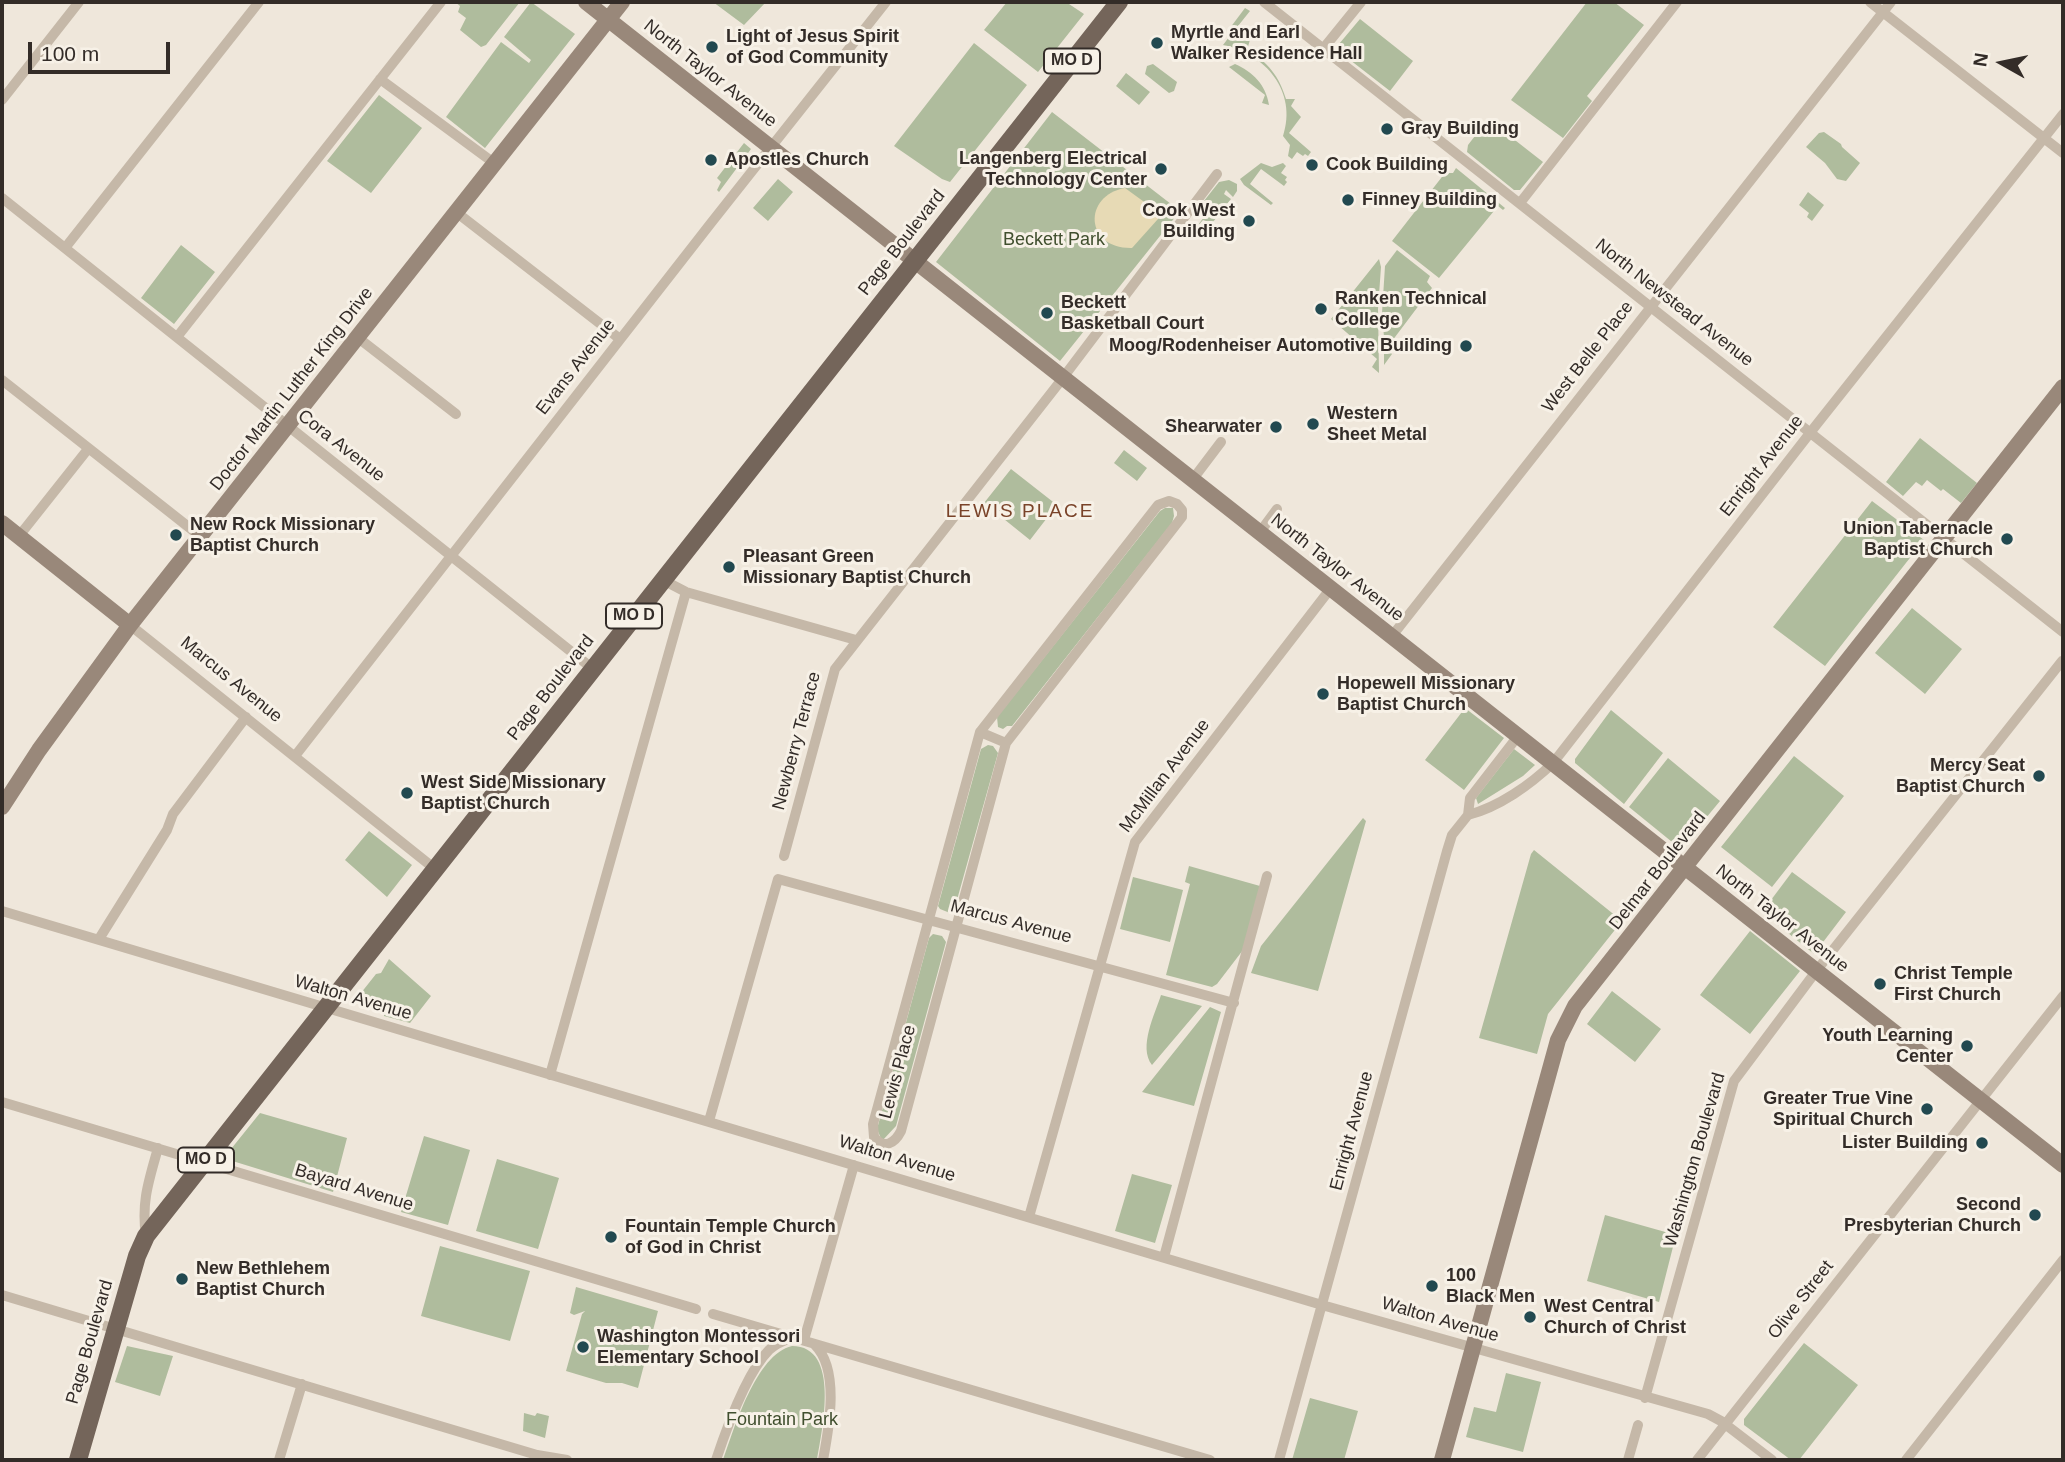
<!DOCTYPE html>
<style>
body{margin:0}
#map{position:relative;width:2065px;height:1462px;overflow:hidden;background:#efe7db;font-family:Arial,sans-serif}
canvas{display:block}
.frame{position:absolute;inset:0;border:4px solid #332c28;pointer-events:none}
.north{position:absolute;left:1967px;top:28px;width:70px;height:70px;-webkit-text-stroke:5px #f7f1e7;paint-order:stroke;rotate:279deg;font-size:19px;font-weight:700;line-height:28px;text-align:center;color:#332c28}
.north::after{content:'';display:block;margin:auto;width:24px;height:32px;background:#332c28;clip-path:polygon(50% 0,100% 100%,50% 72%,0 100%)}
.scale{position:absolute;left:28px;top:42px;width:142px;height:32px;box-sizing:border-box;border:4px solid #332c28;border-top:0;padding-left:9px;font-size:21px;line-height:24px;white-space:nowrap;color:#332c28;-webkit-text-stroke:5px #f7f1e7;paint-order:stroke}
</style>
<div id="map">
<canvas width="2065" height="1462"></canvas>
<div class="frame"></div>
<div class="north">N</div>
<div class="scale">100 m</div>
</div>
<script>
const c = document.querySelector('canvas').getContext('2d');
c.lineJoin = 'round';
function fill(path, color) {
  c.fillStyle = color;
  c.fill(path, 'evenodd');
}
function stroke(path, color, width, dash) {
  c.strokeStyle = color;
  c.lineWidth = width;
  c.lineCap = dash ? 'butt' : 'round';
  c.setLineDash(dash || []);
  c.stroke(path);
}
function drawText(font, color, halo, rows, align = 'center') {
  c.font = font + ' Arial,sans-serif';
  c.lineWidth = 6;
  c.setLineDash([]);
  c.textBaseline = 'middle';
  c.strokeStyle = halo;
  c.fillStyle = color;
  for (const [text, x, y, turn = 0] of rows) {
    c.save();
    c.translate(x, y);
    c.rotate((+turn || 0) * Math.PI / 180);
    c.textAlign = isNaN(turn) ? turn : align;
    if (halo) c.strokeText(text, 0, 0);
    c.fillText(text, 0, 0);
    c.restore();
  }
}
fill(new Path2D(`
 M 455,2 L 520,2 L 486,45 L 481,47 L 460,30 L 466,18 L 458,12 L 460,6 Z
 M 531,2 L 575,34 L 485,148 L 446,117 L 501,42 L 529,63 L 531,60 L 504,37 Z
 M 713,2 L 766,2 L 744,25 Z
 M 1007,2 L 1066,2 L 1084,14 L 1038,72 L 984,30 Z
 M 1587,2 L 1614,2 L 1644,25 L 1587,96 L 1592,101 L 1563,138 L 1511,100 Z
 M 1245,8 L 1250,11 L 1234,31 L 1242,38 L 1249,31 L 1252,33 L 1247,50 C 1268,62 1279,76 1286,99 L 1295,99 L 1291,106 L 1301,117 L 1289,133 L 1311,152 L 1308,156 L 1305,154 L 1303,156 L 1297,152 L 1292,159 L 1288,156 L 1290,145 L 1283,136 C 1298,92 1265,53 1223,45 L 1232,33 L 1230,28 Z
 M 1360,19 L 1413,61 L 1390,91 L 1341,53 L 1344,48 L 1339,44 Z
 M 974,43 L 1027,85 L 950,182 L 942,179 L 894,146 Z
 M 1153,64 L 1177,82 L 1174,91 L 1169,93 L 1145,74 L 1147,66 Z
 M 1235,64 C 1253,72 1266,85 1269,105 L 1262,103 L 1265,95 L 1229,67 Z
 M 1126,73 L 1150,92 L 1139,105 L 1116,86 Z
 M 379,95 L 422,128 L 371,193 L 327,161 Z
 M 1052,112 L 1180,211 L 1060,361 L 936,262 Z
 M 1488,119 L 1543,162 L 1520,190 L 1514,190 L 1467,152 L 1468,145 Z
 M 1824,132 L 1841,144 L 1842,147 L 1860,163 L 1846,181 L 1837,179 L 1825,163 L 1806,147 L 1819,133 Z
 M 744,143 L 751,149 L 719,192 L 717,190 L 721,182 L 717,178 Z
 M 1261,163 L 1272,167 L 1283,163 L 1286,166 L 1281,173 L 1287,177 L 1285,180 L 1287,182 L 1284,186 L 1261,169 L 1250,184 L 1273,203 L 1271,205 L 1244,185 L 1240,179 Z
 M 1456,168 L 1505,208 L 1503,210 L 1498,206 L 1439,278 L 1392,241 L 1445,173 L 1453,173 Z
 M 778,179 L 793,192 L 768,221 L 753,208 Z
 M 1229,180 L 1237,184 L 1237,191 L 1233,197 L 1226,190 L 1224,194 L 1231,199 L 1202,236 L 1197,232 L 1206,221 L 1203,220 L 1195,229 L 1204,217 L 1196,211 L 1219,182 Z
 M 1808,192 L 1824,205 L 1812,221 L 1807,217 L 1809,213 L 1799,205 Z
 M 181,245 L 215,272 L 174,324 L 141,298 Z
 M 1397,250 L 1430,276 L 1427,282 L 1432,288 L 1386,349 L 1392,354 L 1384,365 L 1384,349 L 1392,339 L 1388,335 L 1384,337 L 1382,313 L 1385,266 Z
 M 1379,259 L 1381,267 L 1378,309 L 1379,373 L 1372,367 L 1377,359 L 1331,319 Z
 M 1920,438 L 1977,483 L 1961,503 L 1943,489 L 1941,491 L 1927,480 L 1922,486 L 1916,482 L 1903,496 L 1886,482 Z
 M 1124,450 L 1147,468 L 1137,481 L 1114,463 Z
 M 1011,469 L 1057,505 L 1030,540 L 984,503 Z
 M 1872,501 L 1924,540 L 1825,666 L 1773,627 Z
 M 1165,508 L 1173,508 L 1174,516 L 1172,523 L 1012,726 L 1007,726 L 1003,729 L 998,727 L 997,717 L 1160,511 Z
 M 1912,608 L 1962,649 L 1925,694 L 1875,653 Z
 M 1465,708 L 1504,738 L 1464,790 L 1425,760 Z
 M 1611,710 L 1663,753 L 1624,804 L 1575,763 L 1575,759 Z
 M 988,745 L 993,746 L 998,753 L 955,907 L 950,913 L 940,909 L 938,906 L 981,749 Z
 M 1514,749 L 1535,765 L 1523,776 L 1478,804 L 1476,798 Z
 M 1794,756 L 1844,796 L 1772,887 L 1721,847 Z
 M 1668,758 L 1720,801 L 1682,847 L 1679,844 L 1677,846 L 1629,807 Z
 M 1363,818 L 1366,821 L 1318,991 L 1251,973 L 1261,946 Z
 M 369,831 L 412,865 L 387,897 L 345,860 Z
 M 1534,850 L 1622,921 L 1548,1014 L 1537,1054 L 1479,1038 L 1531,854 Z
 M 1189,866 L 1260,886 L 1243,950 L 1217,984 L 1212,987 L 1166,975 L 1190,884 L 1185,882 Z
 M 1792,872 L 1846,912 L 1814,954 L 1762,912 Z
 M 1133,877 L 1183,890 L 1170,942 L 1120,929 Z
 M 1750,931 L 1800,971 L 1750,1034 L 1700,995 Z
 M 933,934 L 942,936 L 946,942 L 896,1126 L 882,1141 L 877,1129 L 929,938 Z
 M 389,959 L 431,996 L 410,1023 L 384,1016 L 384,1012 L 358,1004 L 357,998 L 376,974 L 381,973 Z
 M 1612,991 L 1661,1029 L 1635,1062 L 1587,1024 Z
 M 1161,995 L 1202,1006 L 1152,1065 C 1138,1047 1155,1014 1161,995 Z
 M 1210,1007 L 1221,1012 L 1194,1106 L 1142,1092 Z
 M 260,1113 L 347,1138 L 333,1192 L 226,1159 L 227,1154 Z
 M 424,1136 L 470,1150 L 448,1225 L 401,1212 Z
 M 497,1159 L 559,1178 L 538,1249 L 476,1231 Z
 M 1132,1174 L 1172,1185 L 1155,1243 L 1115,1231 Z
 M 1605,1215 L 1676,1235 L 1659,1302 L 1587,1281 Z
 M 440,1246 L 530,1271 L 510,1341 L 421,1316 Z
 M 576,1287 L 658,1311 L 638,1388 L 622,1383 L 606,1383 L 566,1371 L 582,1314 L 585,1311 L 574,1315 L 570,1313 Z
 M 1804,1343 L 1858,1385 L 1799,1460 L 1791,1460 L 1744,1425 L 1744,1419 Z
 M 127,1346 L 173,1356 L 160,1396 L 115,1382 Z
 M 792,1346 C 841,1346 822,1430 817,1460 L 723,1460 C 734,1429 756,1354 792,1346 Z
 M 1506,1373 L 1541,1382 L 1523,1452 L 1466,1437 L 1474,1407 L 1496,1412 Z
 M 1310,1398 L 1358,1411 L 1344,1460 L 1292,1460 Z
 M 524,1413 L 535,1416 L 537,1413 L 549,1416 L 545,1438 L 523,1431 Z`), '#afbc9d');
fill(new Path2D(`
 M 1125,188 L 1158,212 L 1158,219 L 1132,248 C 1085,249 1082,196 1125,188 Z`), '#e7dab5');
stroke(new Path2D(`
 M 1264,2 L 2063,632
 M 1870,2 L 2063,153
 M 1323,49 L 1361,2
 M 380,79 L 494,163
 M 2,100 L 79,2
 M 2,198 L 593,669
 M 1520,203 L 1677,2
 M 456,212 L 620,339
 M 65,248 L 259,2
 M 177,337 L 441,2
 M 357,337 L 456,414
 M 2,380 L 200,536
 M 1193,479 L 1221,442
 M 1169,501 L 1177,504 L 1182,510 L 1182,517 L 1006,743 L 901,1131 C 895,1143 884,1150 874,1137 L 873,1124 L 980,732 L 1158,505 Z
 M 1260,532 L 1277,509
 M 19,536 L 88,449
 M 663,580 L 686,592 L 856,640
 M 130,625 L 435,869
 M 1392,636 L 1891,2
 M 980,732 L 1006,743
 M 295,756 L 711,223 L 886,2
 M 1468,815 C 1499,807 1530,785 1553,763 L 1817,424 L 2063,114
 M 784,856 L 835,669 L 1059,383 L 1217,174
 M 2,911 L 1322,1305 L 1708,1414 L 1721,1421 L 1772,1460
 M 99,939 L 167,830 L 173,814 L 246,717
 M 550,1075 L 686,592
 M 2,1102 L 696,1309
 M 709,1121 L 778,879 L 1234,1003
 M 1029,1217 L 1135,842 L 1331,588
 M 146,1236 C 141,1202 149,1180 158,1148
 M 1164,1257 L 1267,876
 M 2,1295 L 537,1455 L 567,1460
 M 713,1314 L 1210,1460
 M 804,1340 L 854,1165
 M 815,1345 C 840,1370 829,1428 823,1460
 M 1645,1398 L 1734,1081 L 1817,970 L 2062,661
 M 279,1460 L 302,1384
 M 716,1460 C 726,1430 747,1372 769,1350 C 776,1343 785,1340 794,1337
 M 1279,1460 L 1447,851 L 1452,835 L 1468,815 L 1470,798 L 1518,736
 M 1628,1460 L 1638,1425
 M 1697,1460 L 2063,996
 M 1906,1460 L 2063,1260`), '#c5b8a8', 10);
stroke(new Path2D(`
 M 586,2 L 2063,1165
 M 2,523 L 130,625
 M 2,807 L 39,750 L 130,625 L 622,2
 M 1442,1460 L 1558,1040 L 1575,1006 L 2063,387`), '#99887a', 16);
stroke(new Path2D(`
 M 78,1460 L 137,1256 L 146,1236 L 1119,2`), '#74655a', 18);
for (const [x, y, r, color] of [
 [1157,43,7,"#224950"],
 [712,47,7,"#224950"],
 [1387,129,7,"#224950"],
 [711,160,7,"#224950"],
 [1312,165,7,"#224950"],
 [1161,169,7,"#224950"],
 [1348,200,7,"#224950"],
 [1249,221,7,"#224950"],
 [1321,309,7,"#224950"],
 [1047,313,7,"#224950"],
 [1466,346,7,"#224950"],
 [1313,424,7,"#224950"],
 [1276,427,7,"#224950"],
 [176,535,7,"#224950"],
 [2007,539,7,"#224950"],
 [729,567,7,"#224950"],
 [1323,694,7,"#224950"],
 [2039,776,7,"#224950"],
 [407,793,7,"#224950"],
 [1880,984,7,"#224950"],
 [1967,1046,7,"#224950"],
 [1927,1109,7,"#224950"],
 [1982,1143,7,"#224950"],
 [2035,1215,7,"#224950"],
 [611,1237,7,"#224950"],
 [182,1279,7,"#224950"],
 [1432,1286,7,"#224950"],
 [1530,1317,7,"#224950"],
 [583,1347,7,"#224950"]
]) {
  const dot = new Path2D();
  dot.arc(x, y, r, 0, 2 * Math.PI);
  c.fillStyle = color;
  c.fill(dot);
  stroke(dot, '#f7f1e7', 2.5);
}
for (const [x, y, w] of [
 [1072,61,56],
 [634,616,56],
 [206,1160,56]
]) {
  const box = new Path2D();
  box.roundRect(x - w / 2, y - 12.5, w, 25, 5);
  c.fillStyle = '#f7f1e7';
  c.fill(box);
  stroke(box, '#332c28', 2);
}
drawText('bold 16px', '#332c28', null, [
 ["MO D",1072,61],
 ["MO D",634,616],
 ["MO D",206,1160]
]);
drawText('bold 18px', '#332c28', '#f7f1e7', [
 ["Myrtle and Earl",1171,33],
 ["Walker Residence Hall",1171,54],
 ["Light of Jesus Spirit",726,37],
 ["of God Community",726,58],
 ["Gray Building",1401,129],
 ["Langenberg Electrical",1147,159,"right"],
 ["Technology Center",1147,180,"right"],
 ["Apostles Church",725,160],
 ["Cook Building",1326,165],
 ["Finney Building",1362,200],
 ["Cook West",1235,211,"right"],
 ["Building",1235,232,"right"],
 ["Ranken Technical",1335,299],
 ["College",1335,320],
 ["Beckett",1061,303],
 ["Basketball Court",1061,324],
 ["Moog/Rodenheiser Automotive Building",1452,346,"right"],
 ["Western",1327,414],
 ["Sheet Metal",1327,435],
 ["Shearwater",1262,427,"right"],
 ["New Rock Missionary",190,525],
 ["Baptist Church",190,546],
 ["Union Tabernacle",1993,529,"right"],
 ["Baptist Church",1993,550,"right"],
 ["Pleasant Green",743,557],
 ["Missionary Baptist Church",743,578],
 ["Hopewell Missionary",1337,684],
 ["Baptist Church",1337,705],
 ["Mercy Seat",2025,766,"right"],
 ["Baptist Church",2025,787,"right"],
 ["West Side Missionary",421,783],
 ["Baptist Church",421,804],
 ["Christ Temple",1894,974],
 ["First Church",1894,995],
 ["Youth Learning",1953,1036,"right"],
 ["Center",1953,1057,"right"],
 ["Greater True Vine",1913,1099,"right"],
 ["Spiritual Church",1913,1120,"right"],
 ["Lister Building",1968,1143,"right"],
 ["Second",2021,1205,"right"],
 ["Presbyterian Church",2021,1226,"right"],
 ["Fountain Temple Church",625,1227],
 ["of God in Christ",625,1248],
 ["New Bethlehem",196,1269],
 ["Baptist Church",196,1290],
 ["100",1446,1276],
 ["Black Men",1446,1297],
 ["West Central",1544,1307],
 ["Church of Christ",1544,1328],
 ["Washington Montessori",597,1337],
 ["Elementary School",597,1358]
], 'left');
drawText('18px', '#332c28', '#f7f1e7', [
 ["North Taylor Avenue",710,74,38],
 ["Page Boulevard",902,243,-52],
 ["North Newstead Avenue",1674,303,38],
 ["West Belle Place",1588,357,-52],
 ["Evans Avenue",576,367,-52],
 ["Doctor Martin Luther King Drive",292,389,-52],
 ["Cora Avenue",341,446,38],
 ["Enright Avenue",1762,466,-52],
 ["North Taylor Avenue",1337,568,38],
 ["Marcus Avenue",231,680,39],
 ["Page Boulevard",551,688,-52],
 ["Newberry Terrace",797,741,-75],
 ["McMillan Avenue",1165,776,-53],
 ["Delmar Boulevard",1658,871,-52],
 ["North Taylor Avenue",1782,919,38],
 ["Marcus Avenue",1011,922,15],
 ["Walton Avenue",353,998,16],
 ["Lewis Place",898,1072,-75],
 ["Enright Avenue",1352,1131,-75],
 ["Walton Avenue",897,1159,17],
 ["Washington Boulevard",1695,1160,-74],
 ["Bayard Avenue",354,1188,17],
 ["Olive Street",1801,1300,-52],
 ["Walton Avenue",1440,1320,16],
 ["Page Boulevard",90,1342,-74]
]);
drawText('18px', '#404f2e', '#f7f1e7', [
 ["Beckett Park",1054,240],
 ["Fountain Park",782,1420]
]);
c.letterSpacing = '2px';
drawText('19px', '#7a4329', '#f7f1e7', [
 ["LEWIS PLACE",1020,512]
]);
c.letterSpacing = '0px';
</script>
